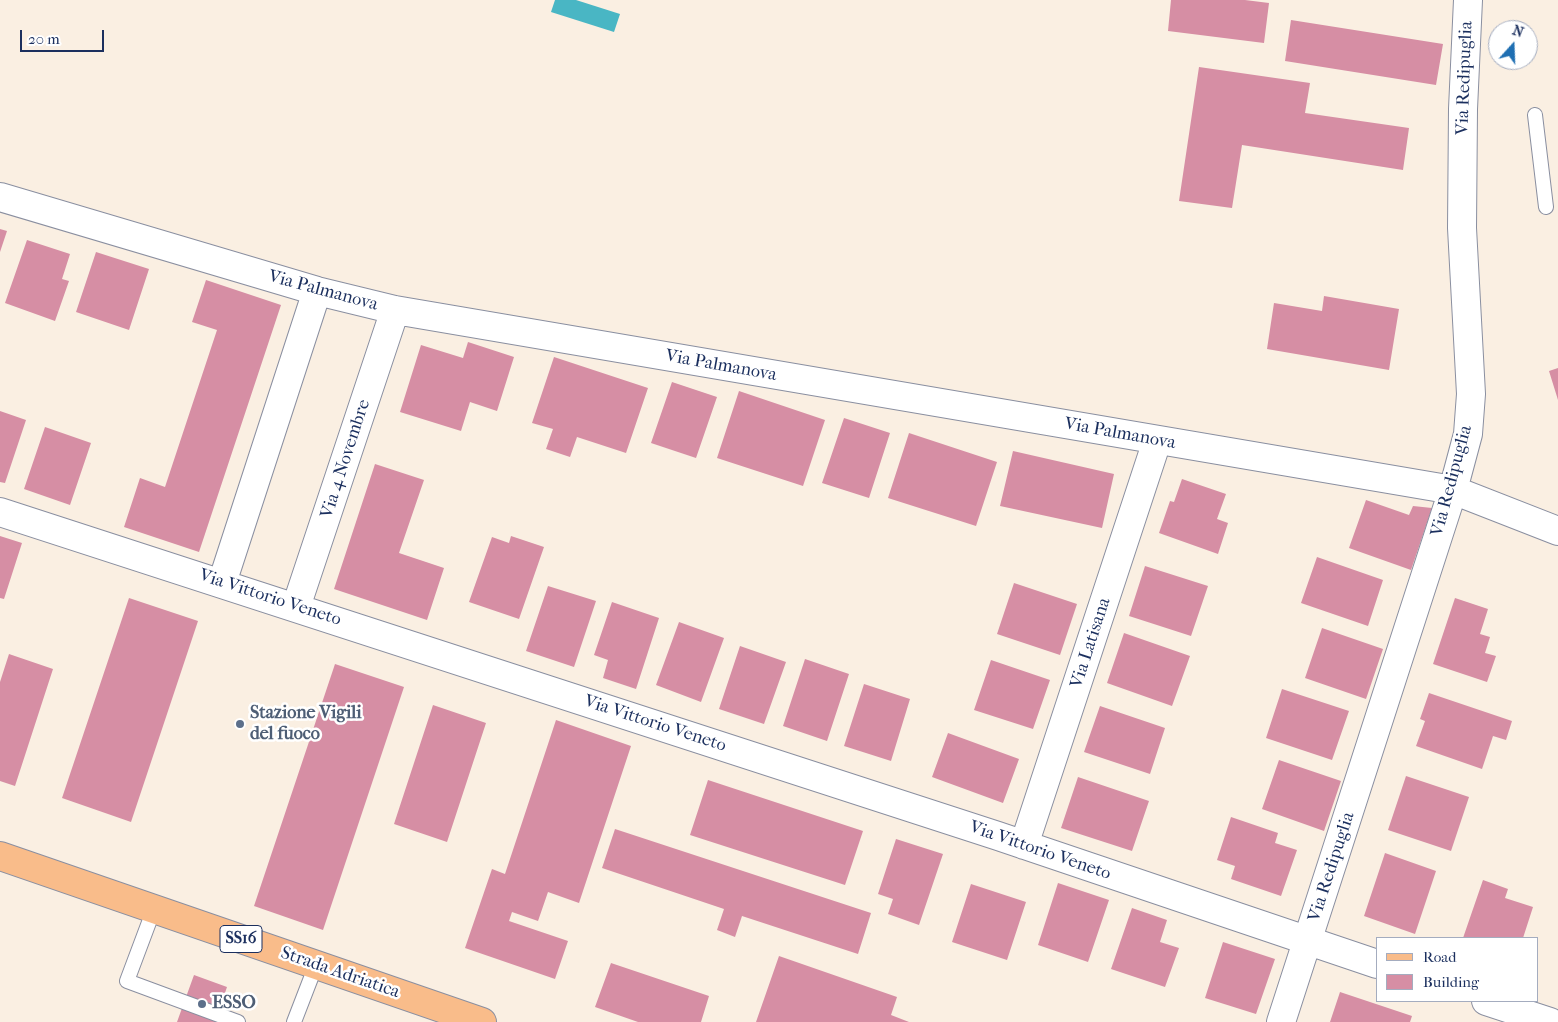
<!DOCTYPE html>
<style>
body{margin:0}
#map{position:relative;width:1558px;height:1022px;overflow:hidden;background:#faefe2;font-family:"IM FELL French Canon",serif}
canvas{display:block}
.legend{position:absolute;left:1376px;top:937px;width:162px;height:65px;box-sizing:border-box;background:#fff;border:1px solid #a4acbf;margin:0;padding:6px 9px;list-style:none;font-size:15px;color:#1b2f5e}
.legend li{display:flex;align-items:center;gap:10px;height:25px}
.legend b{width:25px;border:1px solid #a4acbf}
.north{position:absolute;left:1488px;top:20px;width:50px;height:50px;box-sizing:border-box;background:#fff;border:1px solid #a4acbf;border-radius:50%;rotate:20deg;font-size:14px;font-weight:700;line-height:20px;text-align:center;color:#1b2f5e}
.north::after{content:'';display:block;margin:auto;width:18px;height:22px;background:#1f6fb2;clip-path:polygon(50% 0,100% 100%,50% 72%,0 100%)}
.scale{position:absolute;left:20px;top:30px;width:84px;height:22px;box-sizing:border-box;border:2px solid #1b2f5e;border-top:0;padding-left:6px;font-size:15px;line-height:18px;white-space:nowrap;color:#1b2f5e;-webkit-text-stroke:4px #fff;paint-order:stroke}
</style>
<div id="map">
<canvas width="1558" height="1022"></canvas>
<ul class="legend">
<li><b style="height:6px;background:#f9bc8a"></b>Road</li>
<li><b style="height:14px;background:#d68ea4"></b>Building</li>
</ul>
<div class="north">N</div>
<div class="scale">20 m</div>
</div>
<script>
const c = document.querySelector('canvas').getContext('2d');
c.lineJoin = 'round';
function fill(path, color) {
  c.fillStyle = color;
  c.fill(path, 'evenodd');
}
function stroke(path, color, width, dash) {
  c.strokeStyle = color;
  c.lineWidth = width;
  c.lineCap = dash ? 'butt' : 'round';
  c.setLineDash(dash || []);
  c.stroke(path);
}
function drawText(font, color, halo, rows, align = 'center') {
  c.font = font + ' "IM FELL French Canon",serif';
  c.lineWidth = 5;
  c.setLineDash([]);
  c.textBaseline = 'middle';
  c.strokeStyle = halo;
  c.fillStyle = color;
  for (const [text, x, y, turn = 0] of rows) {
    c.save();
    c.translate(x, y);
    c.rotate((+turn || 0) * Math.PI / 180);
    c.textAlign = isNaN(turn) ? turn : align;
    if (halo) c.strokeText(text, 0, 0);
    c.fillText(text, 0, 0);
    c.restore();
  }
}
fill(new Path2D(`
 M 555,0 L 576,0 L 620,14 L 614,32 L 551,12 Z`), '#49b6c4');
fill(new Path2D(`
 M 1171,0 L 1245,0 L 1269,3 L 1264,43 L 1168,31 Z
 M 1291,20 L 1443,44 L 1436,85 L 1285,61 Z
 M 1199,67 L 1310,83 L 1305,113 L 1409,128 L 1403,170 L 1242,145 L 1232,208 L 1179,201 Z
 M 0,229 L 7,231 L 0,252 Z
 M 27,240 L 70,254 L 62,279 L 69,281 L 55,321 L 5,303 Z
 M 96,252 L 149,269 L 129,330 L 76,312 Z
 M 206,280 L 281,305 L 199,552 L 124,527 L 140,478 L 165,487 L 217,330 L 192,322 Z
 M 1324,296 L 1399,309 L 1389,370 L 1267,349 L 1274,303 L 1322,311 Z
 M 468,342 L 514,357 L 497,411 L 470,402 L 461,431 L 400,412 L 421,345 L 463,358 Z
 M 554,357 L 648,388 L 626,453 L 577,437 L 570,457 L 546,449 L 553,429 L 532,423 Z
 M 1558,368 L 1558,400 L 1549,371 Z
 M 672,382 L 717,397 L 696,458 L 651,443 Z
 M 739,391 L 825,420 L 803,486 L 717,458 Z
 M 0,411 L 26,420 L 5,483 L 0,482 Z
 M 844,418 L 890,433 L 869,498 L 822,483 Z
 M 45,427 L 91,443 L 70,505 L 24,489 Z
 M 909,433 L 997,462 L 976,526 L 888,498 Z
 M 1013,451 L 1114,474 L 1102,528 L 1000,506 Z
 M 375,464 L 424,480 L 399,553 L 444,568 L 427,620 L 334,589 Z
 M 1182,479 L 1226,494 L 1217,519 L 1228,523 L 1218,554 L 1159,533 L 1170,501 L 1174,502 Z
 M 1366,500 L 1409,515 L 1413,506 L 1432,508 L 1411,570 L 1349,548 Z
 M 0,536 L 22,543 L 4,599 L 0,598 Z
 M 511,536 L 544,547 L 519,619 L 469,602 L 492,537 L 509,543 Z
 M 1317,557 L 1383,580 L 1368,626 L 1301,603 Z
 M 1145,566 L 1208,586 L 1191,636 L 1129,616 Z
 M 1014,583 L 1077,604 L 1060,655 L 997,634 Z
 M 548,586 L 596,601 L 574,667 L 526,651 Z
 M 129,598 L 198,621 L 131,822 L 62,798 Z
 M 1455,598 L 1488,609 L 1480,634 L 1490,637 L 1485,653 L 1496,656 L 1487,682 L 1433,664 Z
 M 612,602 L 659,618 L 636,689 L 603,678 L 608,660 L 594,655 Z
 M 679,622 L 724,638 L 701,702 L 656,685 Z
 M 1322,628 L 1383,649 L 1366,699 L 1305,678 Z
 M 1124,633 L 1190,656 L 1172,706 L 1107,683 Z
 M 740,646 L 786,662 L 764,724 L 719,709 Z
 M 9,654 L 53,669 L 15,786 L 0,781 L 0,682 Z
 M 805,659 L 849,674 L 827,741 L 783,726 Z
 M 991,660 L 1050,680 L 1033,729 L 974,710 Z
 M 335,664 L 404,687 L 323,930 L 254,906 Z
 M 864,684 L 910,699 L 891,761 L 844,746 Z
 M 1282,689 L 1349,711 L 1332,760 L 1266,738 Z
 M 1429,693 L 1512,721 L 1506,740 L 1493,736 L 1482,769 L 1416,746 L 1425,721 L 1420,719 Z
 M 433,705 L 486,723 L 447,842 L 394,824 Z
 M 1100,706 L 1165,728 L 1150,774 L 1084,752 Z
 M 556,720 L 631,746 L 579,903 L 548,892 L 538,921 L 512,912 L 509,921 L 568,941 L 555,979 L 465,948 L 492,869 L 505,874 Z
 M 948,733 L 1019,759 L 1003,803 L 932,777 Z
 M 1279,760 L 1341,781 L 1324,831 L 1262,809 Z
 M 1406,776 L 1469,797 L 1451,851 L 1388,830 Z
 M 1078,777 L 1149,801 L 1132,851 L 1061,828 Z
 M 708,780 L 863,831 L 845,885 L 690,835 Z
 M 1231,817 L 1278,833 L 1275,843 L 1297,850 L 1281,896 L 1231,879 L 1235,866 L 1217,860 Z
 M 615,829 L 871,913 L 858,954 L 742,916 L 735,937 L 717,930 L 724,909 L 602,868 Z
 M 896,839 L 943,854 L 919,925 L 888,914 L 893,899 L 878,894 Z
 M 1385,853 L 1436,871 L 1415,934 L 1364,916 Z
 M 1483,880 L 1508,889 L 1505,898 L 1533,907 L 1523,938 L 1463,938 Z
 M 1058,883 L 1109,900 L 1088,962 L 1038,945 Z
 M 971,884 L 1026,902 L 1007,960 L 952,942 Z
 M 1132,908 L 1167,920 L 1160,942 L 1179,948 L 1165,987 L 1111,969 Z
 M 1223,942 L 1275,959 L 1256,1014 L 1205,998 Z
 M 779,956 L 897,997 L 891,1015 L 909,1022 L 756,1022 Z
 M 611,963 L 709,996 L 701,1022 L 638,1022 L 595,1007 Z
 M 194,975 L 227,987 L 215,1022 L 177,1022 Z
 M 1340,992 L 1412,1016 L 1410,1022 L 1330,1022 Z`), '#d68ea4');
const lane = new Path2D(`
 M 1535,115 L 1546,207
 M 154,909 L 127,981 L 238,1022
 M 294,1022 L 316,965`);
const street = new Path2D(`
 M 0,197 L 317,291 L 395,310 L 1453,490 L 1558,531
 M 0,512 L 998,836 L 1377,964
 M 222,583 L 317,291
 M 296,607 L 395,310
 M 1024,845 L 1157,441
 M 1486,1001 L 1550,1022
 M 1281,1022 L 1453,490 L 1468,434 L 1471,394 L 1462,228 L 1463,109 L 1468,0`);
const primary = new Path2D(`
 M 0,856 L 482,1022`);
stroke(lane, '#8a8fa0', 16);
stroke(street, '#8a8fa0', 30);
stroke(primary, '#8a8fa0', 30);
stroke(lane, '#fff', 14);
stroke(street, '#fff', 28);
stroke(primary, '#f9bc8a', 28);
for (const [x, y, r, color] of [
 [240,724,5,"#5c6f8a"],
 [202,1004,5,"#5c6f8a"]
]) {
  const dot = new Path2D();
  dot.arc(x, y, r, 0, 2 * Math.PI);
  c.fillStyle = color;
  c.fill(dot);
  stroke(dot, '#fff', 2);
}
for (const [x, y, w] of [
 [241,939,42]
]) {
  const box = new Path2D();
  box.roundRect(x - w / 2, y - 13.5, w, 27, 4);
  c.fillStyle = '#fff';
  c.fill(box);
  stroke(box, '#1b2f5e', 1);
}
drawText('bold 16px', '#1b2f5e', null, [
 ["SS16",241,939]
]);
drawText('18px', '#1b2f5e', '#fff', [
 ["Via Redipuglia",1465,78,-88],
 ["Via Palmanova",323,291,15],
 ["Via Palmanova",721,366,10],
 ["Via Palmanova",1120,434,10],
 ["Via 4 Novembre",346,459,-72],
 ["Via Redipuglia",1452,481,-75],
 ["Via Vittorio Veneto",270,598,18],
 ["Via Latisana",1091,643,-72],
 ["Via Vittorio Veneto",655,724,18],
 ["Via Vittorio Veneto",1040,851,19],
 ["Via Redipuglia",1332,867,-72],
 ["Strada Adriatica",340,973,19]
]);
drawText('bold 18px', '#4e5e75', '#fff', [
 ["Stazione Vigili",250,714],
 ["del fuoco",250,735],
 ["ESSO",212,1004]
], 'left');
</script>
